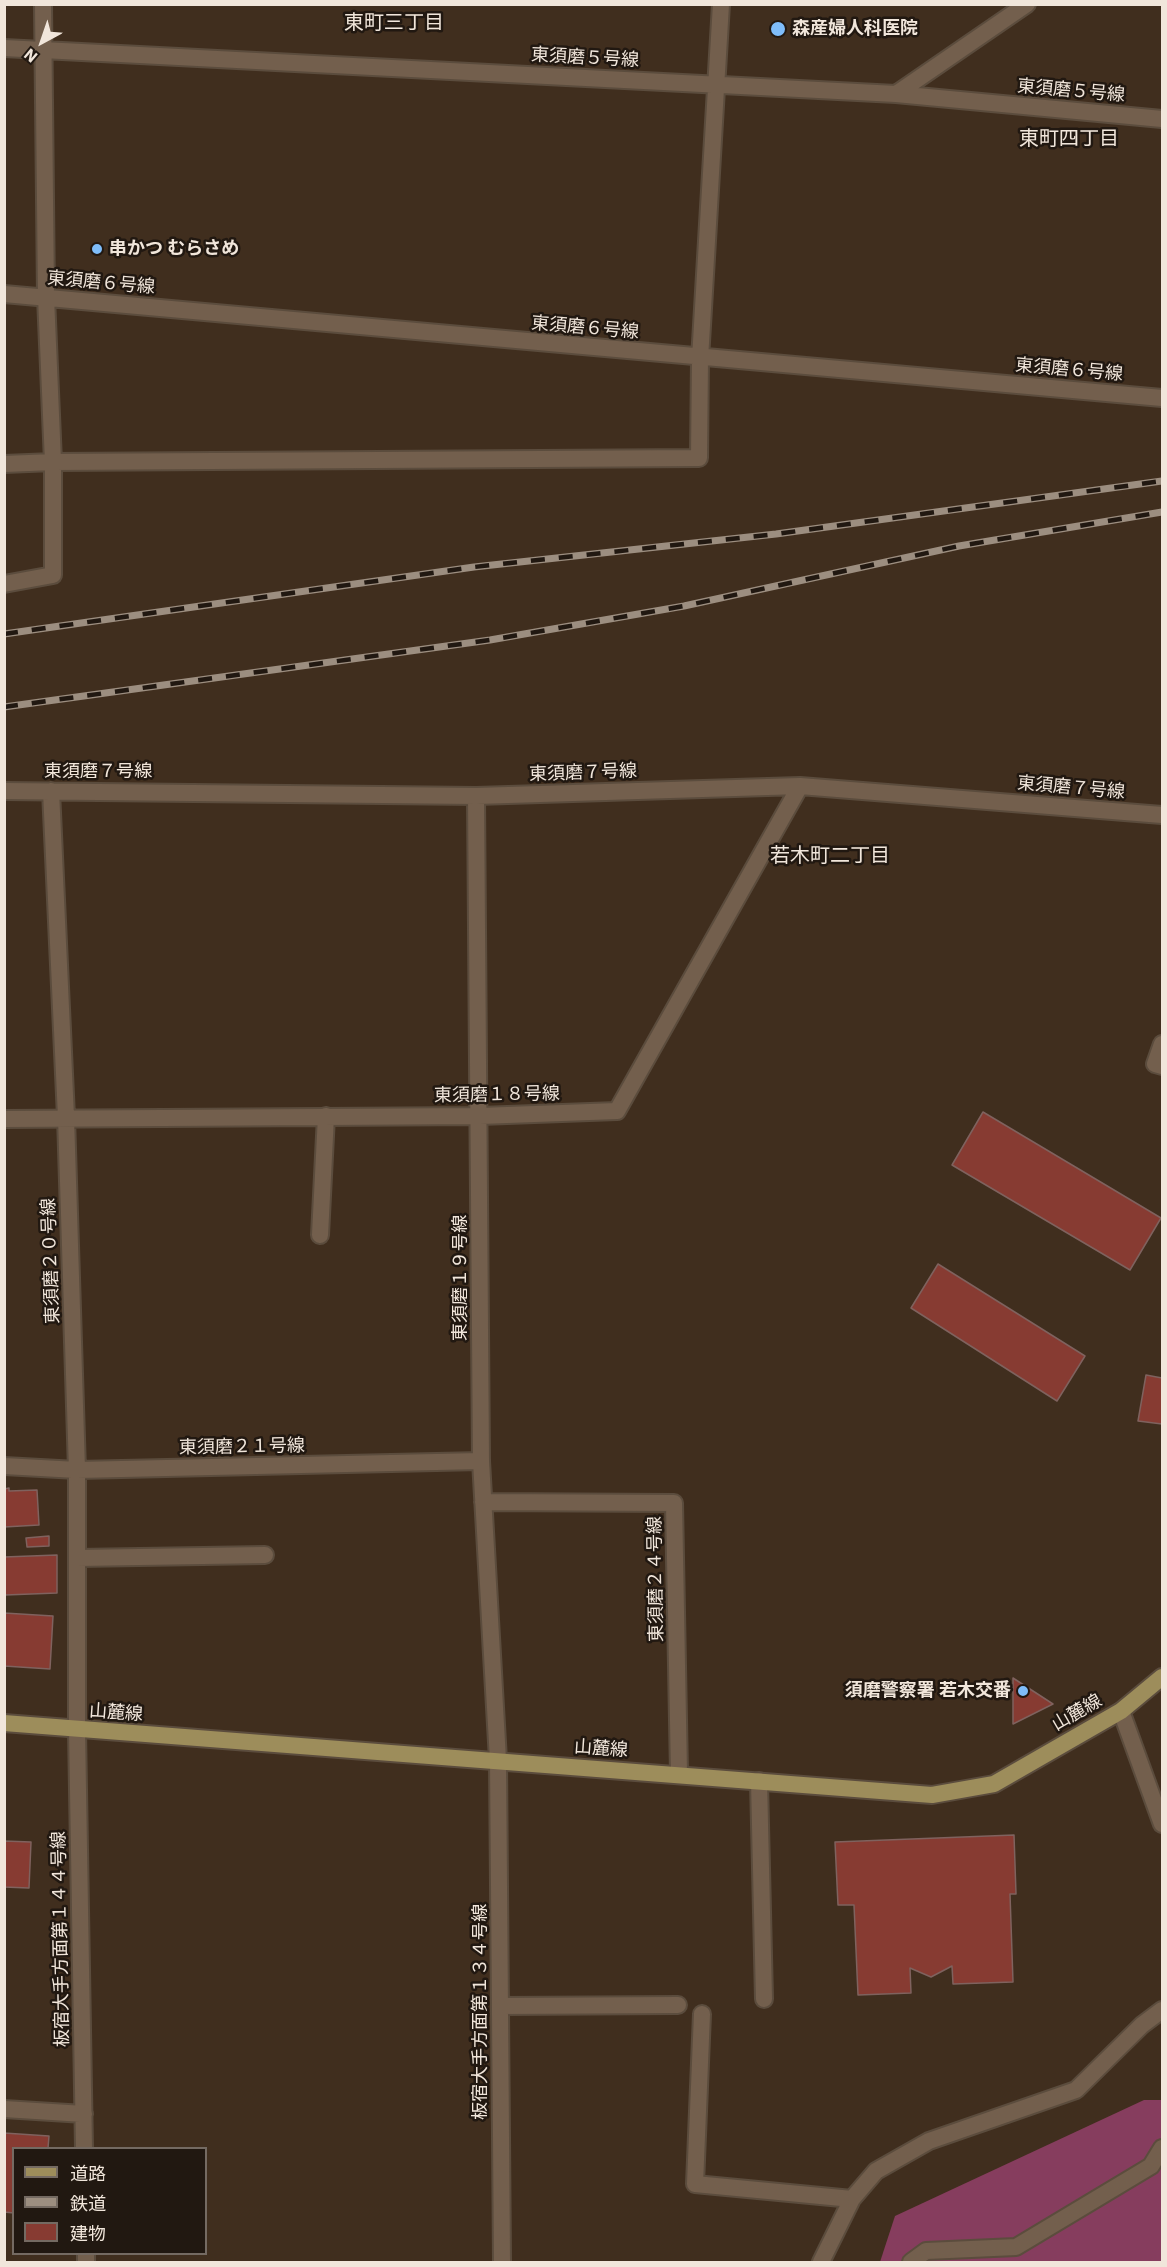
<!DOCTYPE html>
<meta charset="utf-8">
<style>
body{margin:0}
#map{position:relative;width:1167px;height:2267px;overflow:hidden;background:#402e1e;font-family:"IBM Plex Sans","Noto Sans JP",sans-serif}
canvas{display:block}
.frame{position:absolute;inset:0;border:6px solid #f1e6db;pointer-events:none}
.legend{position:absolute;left:12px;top:2147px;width:195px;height:108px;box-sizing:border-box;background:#211811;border:2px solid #746a62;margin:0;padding:8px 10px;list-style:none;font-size:18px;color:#f1e6db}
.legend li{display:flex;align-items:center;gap:12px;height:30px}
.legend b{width:30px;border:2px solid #746a62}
.north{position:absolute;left:12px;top:12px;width:60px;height:60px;-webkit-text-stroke:4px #211811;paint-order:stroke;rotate:220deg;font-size:16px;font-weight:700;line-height:24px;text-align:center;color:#f1e6db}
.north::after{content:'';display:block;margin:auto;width:21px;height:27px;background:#f1e6db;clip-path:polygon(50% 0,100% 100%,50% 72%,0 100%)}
</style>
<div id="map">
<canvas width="1167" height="2267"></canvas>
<div class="frame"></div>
<ul class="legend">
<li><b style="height:8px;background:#9d8d5b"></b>道路</li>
<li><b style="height:8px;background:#9c8e80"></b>鉄道</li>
<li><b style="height:16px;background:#873b32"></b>建物</li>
</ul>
<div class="north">N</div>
</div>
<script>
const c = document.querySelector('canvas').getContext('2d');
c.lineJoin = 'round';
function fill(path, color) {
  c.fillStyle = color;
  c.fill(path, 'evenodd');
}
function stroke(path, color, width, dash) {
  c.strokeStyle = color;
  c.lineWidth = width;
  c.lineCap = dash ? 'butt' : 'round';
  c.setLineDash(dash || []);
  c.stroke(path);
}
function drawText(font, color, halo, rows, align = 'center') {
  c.font = font + ' "IBM Plex Sans","Noto Sans JP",sans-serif';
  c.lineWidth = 5;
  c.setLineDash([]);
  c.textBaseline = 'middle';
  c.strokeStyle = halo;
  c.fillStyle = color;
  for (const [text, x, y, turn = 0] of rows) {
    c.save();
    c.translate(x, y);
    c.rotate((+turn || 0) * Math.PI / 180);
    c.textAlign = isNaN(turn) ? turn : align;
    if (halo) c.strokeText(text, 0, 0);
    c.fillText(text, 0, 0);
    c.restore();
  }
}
fill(new Path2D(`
 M 1144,2100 L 1162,2100 L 1162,2262 L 880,2262 L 895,2216 Z`), '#863d5e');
const building = new Path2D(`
 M 983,1112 L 1161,1218 L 1130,1270 L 952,1165 Z
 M 938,1264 L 1085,1356 L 1057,1401 L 911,1308 Z
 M 1146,1375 L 1162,1378 L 1162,1424 L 1138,1421 Z
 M 9,1488 L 9,1491 L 37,1490 L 39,1525 L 4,1527 L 4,1489 Z
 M 49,1536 L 49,1546 L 27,1547 L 26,1538 Z
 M 57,1555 L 57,1593 L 5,1595 L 4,1557 Z
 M 4,1613 L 53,1616 L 50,1669 L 4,1666 Z
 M 1013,1678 L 1053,1704 L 1013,1724 Z
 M 1014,1835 L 1016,1894 L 1010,1894 L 1013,1982 L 953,1984 L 952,1966 L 931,1977 L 910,1968 L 911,1993 L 858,1995 L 854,1905 L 838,1905 L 835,1842 Z
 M 4,1841 L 31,1842 L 29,1888 L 4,1887 Z
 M 4,2133 L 49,2136 L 48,2148 L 14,2148 L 14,2213 L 4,2212 Z`);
fill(building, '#873b32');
stroke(building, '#7f625e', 1.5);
const minor = new Path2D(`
 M 4,48 L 896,94 L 1162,119
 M 896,94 L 1027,4
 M 4,294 L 1162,398
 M 4,464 L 53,462 L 699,458 L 700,359 L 721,4
 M 4,584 L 53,575 L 53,462 L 46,297 L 43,4
 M 4,791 L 476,796 L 800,786 L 1162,815
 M 51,791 L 66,1117 L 77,1470 L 77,1730 L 84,2148
 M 476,796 L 481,1461 L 498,1760 L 502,2262
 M 1162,1044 L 1155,1064 L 1162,1066
 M 4,1119 L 480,1116 L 617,1111 L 800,786
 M 320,1235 L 326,1116
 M 4,1466 L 77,1470 L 481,1461
 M 483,1502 L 674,1503 L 679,1774
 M 77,1558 L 265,1555
 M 1121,1711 L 1162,1824
 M 759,1781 L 764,1999
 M 500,2006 L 678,2005
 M 702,2014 L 695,2184 L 852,2199
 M 4,2109 L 84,2114
 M 86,2254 L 86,2262
 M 821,2262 L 852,2199 L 876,2171 L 929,2141 L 1076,2090 L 1142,2025 L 1162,2010
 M 911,2262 L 926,2251 L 1016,2247 L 1151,2166 L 1162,2148`);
const primary = new Path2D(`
 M 4,1723 L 932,1795 L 994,1784 L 1121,1711 L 1162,1677`);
stroke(minor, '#5b4c3d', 20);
stroke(primary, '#5b4c3d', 20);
stroke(minor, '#735f4d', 16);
stroke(primary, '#9d8d5b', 16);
const rail = new Path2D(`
 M 4,634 L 474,567 L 776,534 L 1162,481
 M 4,707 L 490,640 L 684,606 L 959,546 L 1162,512`);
stroke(rail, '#9c8e80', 7);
stroke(rail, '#211811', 4.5, [14]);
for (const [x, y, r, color] of [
 [778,29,8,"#7fbdfa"],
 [97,249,6,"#7fbdfa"],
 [1023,1691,6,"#7fbdfa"]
]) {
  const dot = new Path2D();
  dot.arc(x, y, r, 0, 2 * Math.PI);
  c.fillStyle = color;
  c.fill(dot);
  stroke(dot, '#211811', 2);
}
drawText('bold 18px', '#f1e6db', '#211811', [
 ["森産婦人科医院",792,29],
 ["串かつ むらさめ",109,249],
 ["須磨警察署 若木交番",1011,1691,"right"]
], 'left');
drawText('18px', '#f1e6db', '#211811', [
 ["東須磨５号線",585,58,3],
 ["東須磨５号線",1071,91,5],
 ["東須磨６号線",101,283,5],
 ["東須磨６号線",585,328,5],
 ["東須磨６号線",1069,370,5],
 ["東須磨７号線",98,772],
 ["東須磨７号線",583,773,-2],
 ["東須磨７号線",1071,788,5],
 ["東須磨１８号線",497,1095,-1],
 ["東須磨２０号線",51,1261,-92],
 ["東須磨１９号線",461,1278,-90],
 ["東須磨２１号線",242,1447,-1],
 ["東須磨２４号線",656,1579,-91],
 ["山麓線",116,1713,4],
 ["山麓線",1077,1713,-30],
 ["山麓線",601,1749,4],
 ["板宿大手方面第１４４号線",61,1939,-91],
 ["板宿大手方面第１３４号線",481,2012,-90]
]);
drawText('20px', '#f1e6db', '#211811', [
 ["東町三丁目",394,23],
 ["東町四丁目",1069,139],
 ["若木町二丁目",830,856]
]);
</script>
